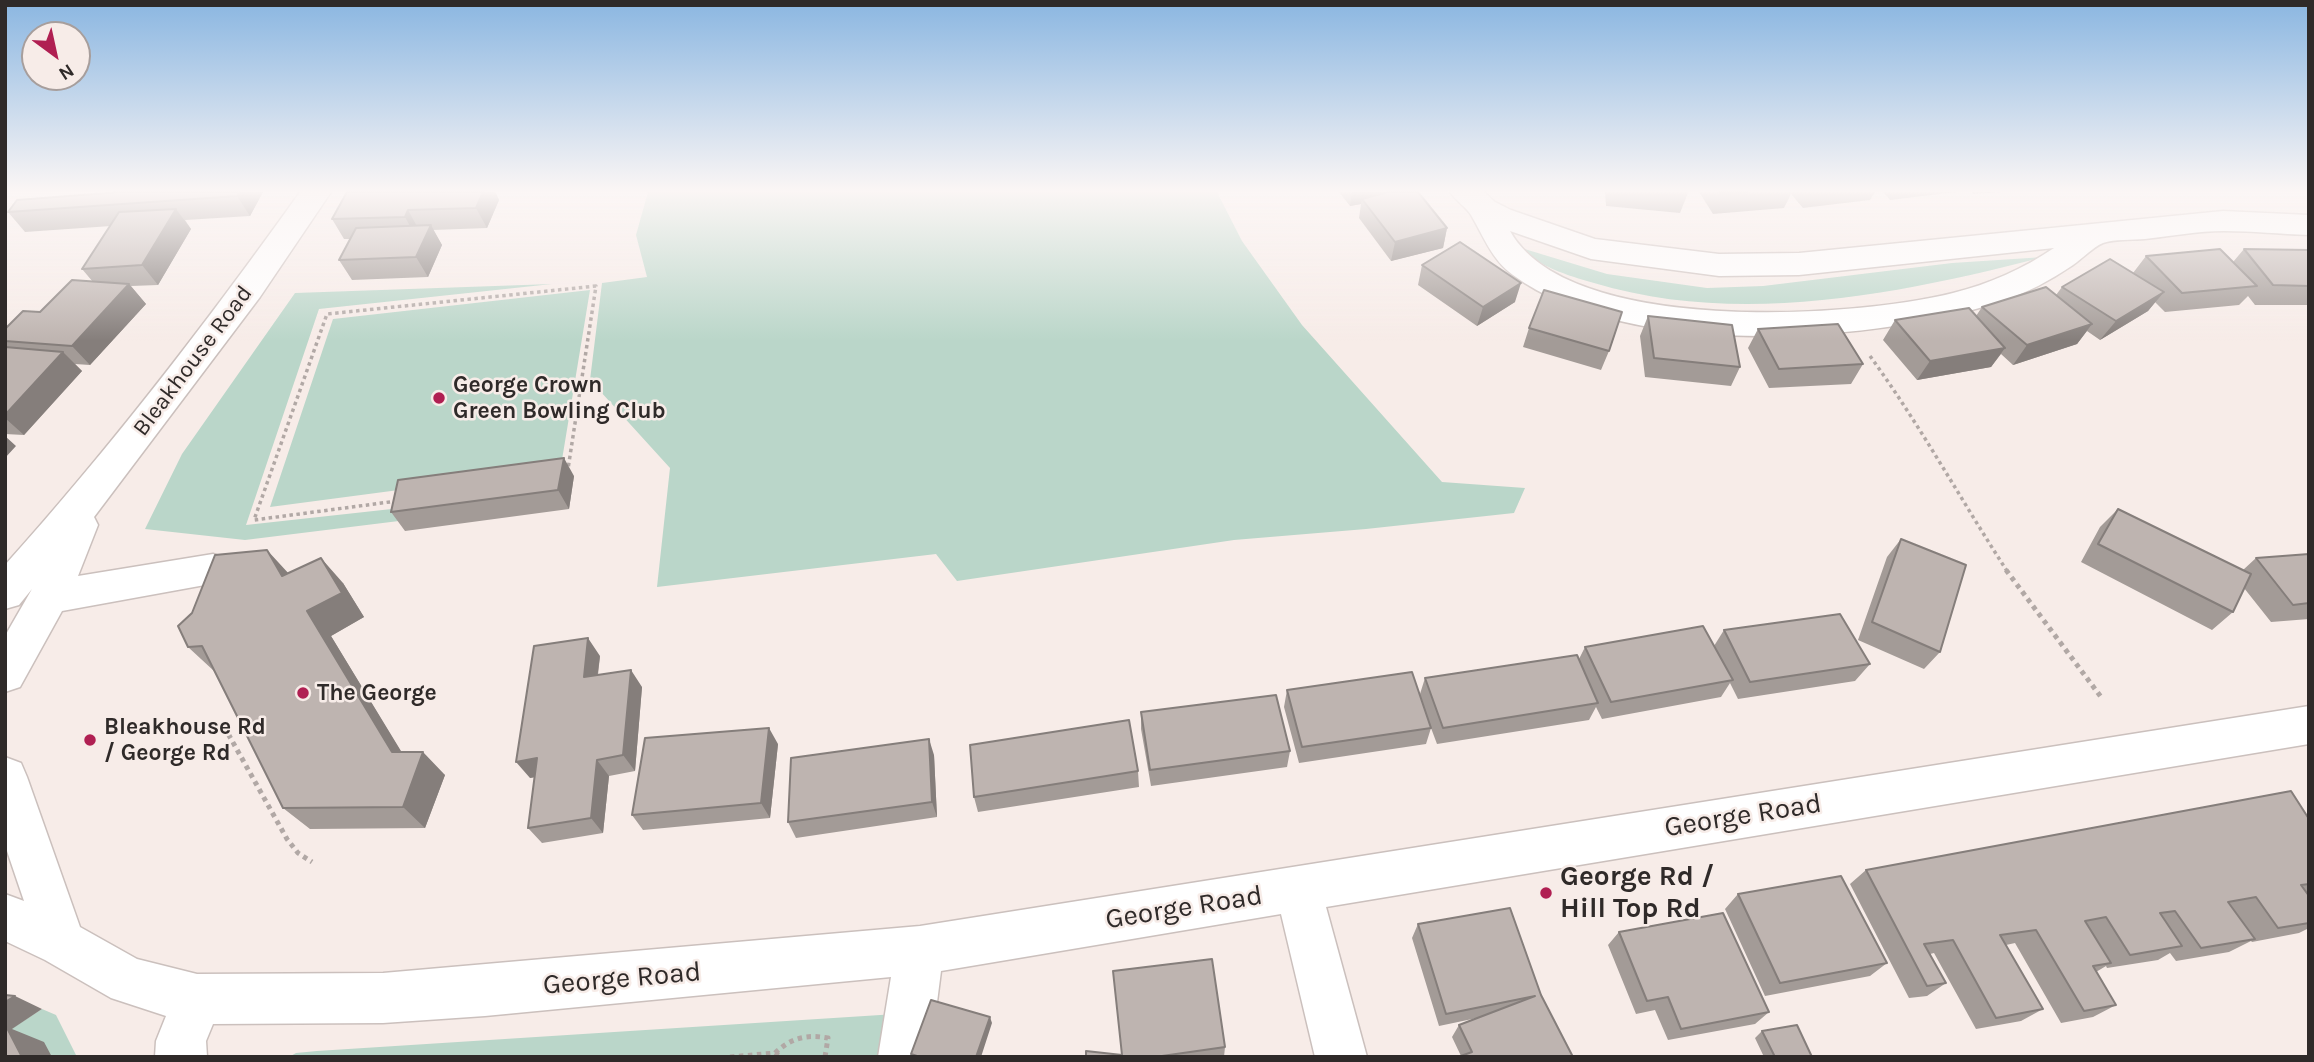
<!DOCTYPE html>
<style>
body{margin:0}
#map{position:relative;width:2314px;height:1062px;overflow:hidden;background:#f7ece8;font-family:Karla,sans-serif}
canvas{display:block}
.frame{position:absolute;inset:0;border:7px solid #2f2a29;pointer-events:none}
.north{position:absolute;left:21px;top:21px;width:70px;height:70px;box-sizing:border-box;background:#f7ece8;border:2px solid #a79e9c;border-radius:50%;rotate:147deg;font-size:19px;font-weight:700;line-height:28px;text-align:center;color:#2f2a29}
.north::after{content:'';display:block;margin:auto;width:24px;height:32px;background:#b01f52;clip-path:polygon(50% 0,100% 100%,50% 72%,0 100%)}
</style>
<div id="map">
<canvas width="2314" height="1062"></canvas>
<div class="frame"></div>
<div class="north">N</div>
</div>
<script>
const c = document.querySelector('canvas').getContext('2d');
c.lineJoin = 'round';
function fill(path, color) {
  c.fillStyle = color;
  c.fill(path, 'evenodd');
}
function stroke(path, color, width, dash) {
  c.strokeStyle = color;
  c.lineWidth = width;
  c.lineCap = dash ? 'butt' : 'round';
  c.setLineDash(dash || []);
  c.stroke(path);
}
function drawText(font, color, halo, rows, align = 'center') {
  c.font = font + ' Karla,sans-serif';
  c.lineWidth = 5;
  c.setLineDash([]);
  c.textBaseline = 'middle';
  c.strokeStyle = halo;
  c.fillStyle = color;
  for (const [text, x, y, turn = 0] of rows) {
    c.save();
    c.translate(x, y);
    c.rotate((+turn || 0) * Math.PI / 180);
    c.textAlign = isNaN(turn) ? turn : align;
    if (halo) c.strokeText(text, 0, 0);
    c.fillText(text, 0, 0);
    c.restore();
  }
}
fill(new Path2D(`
 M 648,192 L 1217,192 L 1242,241 L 1302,325 L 1442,482 L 1525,488 L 1514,513 L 1366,529 L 1234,540 L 957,581 L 936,554 L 657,587 L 670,468 L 590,380 L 602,283 L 647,277 L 636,235 Z
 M 1518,247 L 1607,274 L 1707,288 L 1763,286 L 1952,263 L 2044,257 C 1900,294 1740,327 1594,283 C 1566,275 1540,267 1518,247 Z
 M 552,284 L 319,309 L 246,525 L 410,507 L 407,520 L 245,540 L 145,529 L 182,454 L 295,293 Z
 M 590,290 L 559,478 L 414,488 L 270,507 L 333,319 Z
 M 42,1009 L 56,1015 L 77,1057 L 5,1057 L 5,1033 Z
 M 896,1014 L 890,1057 L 289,1057 L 296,1053 L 317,1051 Z`), '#bad6c9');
const minor = new Path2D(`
 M 300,192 L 331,192 L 260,297 L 94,517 L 98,525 L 78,576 L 213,554 L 227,559 L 233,570 L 227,581 L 62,611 L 20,687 L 5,692 L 5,636 L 32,589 L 19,605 L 5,609 L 5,565 C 111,447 208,321 300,192 Z
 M 1450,192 L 1484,192 L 1495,202 L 1511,210 L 1595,239 L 1719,254 L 1799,253 L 2223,211 L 2309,215 L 2309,235 C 2281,234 2252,231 2224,231 C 2198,231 2171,236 2145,239 C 2133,240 2114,239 2103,243 C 2093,247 2082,259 2073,265 C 2051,280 2027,293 2002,301 C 1873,344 1628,360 1513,275 C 1492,260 1484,237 1471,215 C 1466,207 1456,201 1450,192 ZM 1510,231 L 1591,259 L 1719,276 L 1799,275 L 2054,248 C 2023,269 1989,284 1953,293 C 1854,318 1568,336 1510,231 Z
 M 2309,706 L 2309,744 L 1326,907 L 1367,1057 L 1315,1057 L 1281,914 L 941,971 L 930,1057 L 878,1057 L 891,977 L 485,1016 L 383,1023 L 213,1024 L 206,1041 L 207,1057 L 155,1057 L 156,1041 L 166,1016 L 111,998 L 45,960 L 5,941 L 5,894 L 24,901 L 5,845 L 5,757 L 21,763 L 27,777 L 80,927 L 137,959 L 197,974 L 383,973 L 920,926 Z`);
stroke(minor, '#cbc0bd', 3);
stroke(new Path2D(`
 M 1870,356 C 1920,425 1961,500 2007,571
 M 397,501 L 254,520 L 327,314 L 596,286 L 568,469`), '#b1a8a5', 3.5, [3.5, 3.5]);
stroke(new Path2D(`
 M 2006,570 L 2101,697
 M 204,728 L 226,730 L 287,839 L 298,853 L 312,862
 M 775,1053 C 791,1038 806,1034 828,1038 L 825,1057
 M 730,1057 L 775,1053 L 781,1057`), '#b1a8a5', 5, [4.5, 4.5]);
fill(minor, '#fff');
fill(new Path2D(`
 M 120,192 L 263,192 L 250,216 L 185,220 L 191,229 L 158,285 L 131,286 L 146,304 L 90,365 L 75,364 L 82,371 L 24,435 L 5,434 L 5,329 L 40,312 L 93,282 L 82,269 L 111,226 L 25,232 L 8,212 Z
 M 347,192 L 495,192 L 499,200 L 487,228 L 433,230 L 442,245 L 428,277 L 352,280 L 339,260 L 351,239 L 344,239 L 332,219 Z
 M 1339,192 L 1418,192 L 1447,228 L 1443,248 L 1391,261 L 1359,218 L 1361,204 L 1350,206 Z
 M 1605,192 L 1688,192 L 1688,193 L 1680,213 L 1606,206 Z
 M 1699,192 L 1875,192 L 1870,200 L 1803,208 L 1791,194 L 1784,208 L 1713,214 Z
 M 1883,192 L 1956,192 L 1890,200 Z
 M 1972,192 L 2001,192 L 1973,194 Z
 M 2244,249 L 2309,250 L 2309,305 L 2255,305 L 2248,296 L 2239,305 L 2165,312 L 2155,302 L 2148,311 L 2100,340 L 2087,331 L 2077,344 L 2013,365 L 2001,354 L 1991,367 L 1917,380 L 1883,340 L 1895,320 L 1976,316 L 1982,307 L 2056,295 L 2062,287 L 2133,273 L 2146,256 L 2233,262 Z
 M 1422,265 L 1515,302 L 1477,326 L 1418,285 Z
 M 1648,316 L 1740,367 L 1731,386 L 1645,377 L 1640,336 Z
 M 1529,328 L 1609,351 L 1601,370 L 1523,347 Z
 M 1758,329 L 1863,364 L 1851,384 L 1769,388 L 1748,348 Z
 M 574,476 L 569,509 L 405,531 L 391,512 Z
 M 2118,509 L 2243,570 L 2256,558 L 2309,554 L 2309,619 L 2271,622 L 2244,588 L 2233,612 L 2212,630 L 2081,562 L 2100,527 Z
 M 1901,539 L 1940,652 L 1924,669 L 1858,640 L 1887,557 Z
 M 288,573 L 343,583 L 364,617 L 331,636 L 401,752 L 445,775 L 425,828 L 310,829 L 283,808 L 214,671 L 188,647 Z
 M 1724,630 L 1870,664 L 1855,681 L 1738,699 L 1730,683 L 1721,697 L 1602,719 L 1596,707 L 1589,720 L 1437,744 L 1431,728 L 1426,744 L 1299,763 L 1284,707 L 1287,690 L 1420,694 L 1425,678 L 1579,659 L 1585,647 L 1714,646 Z
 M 600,656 L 598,675 L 642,687 L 635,771 L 609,776 L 603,833 L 542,843 L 528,828 L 535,777 L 530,778 Z
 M 1141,712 L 1290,751 L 1287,767 L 1151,786 L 1141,729 Z
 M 778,744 L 770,818 L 643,830 L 632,815 Z
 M 934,755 L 937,817 L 796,838 L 788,822 Z
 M 1138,771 L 1139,787 L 978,812 L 974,797 Z
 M 2309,819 L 2309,928 L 2299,933 L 2252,942 L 2251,941 L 2229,952 L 2176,961 L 2170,953 L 2158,960 L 2107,968 L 2106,966 L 2096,972 L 2116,1005 L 2093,1017 L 2061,1023 L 2015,943 L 2006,945 L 2043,1009 L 2021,1021 L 1976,1029 L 1934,953 L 1930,954 L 1946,983 L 1927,996 L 1909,998 L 1850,884 L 1866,870 Z
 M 1738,894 L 1887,963 L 1870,976 L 1765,996 L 1725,909 Z
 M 1418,924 L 1541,995 L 1573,1057 L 1461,1056 L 1452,1037 L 1459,1025 L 1477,1018 L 1439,1026 L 1412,938 Z
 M 1619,932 L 1769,1012 L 1755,1024 L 1668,1040 L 1655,1010 L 1636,1014 L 1608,945 Z
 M 1762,1031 L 1812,1057 L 1764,1057 L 1755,1038 Z
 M 1225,1047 L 1224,1057 L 1086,1057 L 1122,1055 Z`), '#a39b97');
fill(new Path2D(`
 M 239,192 L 263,192 L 250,216 L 237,196 Z
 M 483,192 L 495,192 L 499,200 L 487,228 L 476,208 Z
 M 1352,192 L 1398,192 L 1362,199 L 1361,204 L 1350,206 Z
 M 176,209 L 191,229 L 158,285 L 142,265 Z
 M 408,210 L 419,230 L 416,237 L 405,217 Z
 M 431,225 L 442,245 L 428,277 L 416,257 Z
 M 1447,228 L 1443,248 L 1391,261 L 1395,242 Z
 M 1521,283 L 1515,302 L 1477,326 L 1483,307 Z
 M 129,284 L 146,304 L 90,365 L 72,346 Z
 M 2164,292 L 2148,311 L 2100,340 L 2116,321 Z
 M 2092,324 L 2077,344 L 2013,365 L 2027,345 Z
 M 2005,348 L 1991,367 L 1917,380 L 1930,361 Z
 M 63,352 L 82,371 L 24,435 L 5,418 L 5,415 Z
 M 5,436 L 16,446 L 5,458 Z
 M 564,458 L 574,476 L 569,509 L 558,490 Z
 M 267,550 L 290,575 L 282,576 Z
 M 321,558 L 343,583 L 364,617 L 331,636 L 415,774 L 392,752 L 307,611 Z
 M 588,638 L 600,656 L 595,694 L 584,677 Z
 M 631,670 L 642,687 L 635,771 L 623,755 Z
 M 769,728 L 778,744 L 770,818 L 761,803 Z
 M 929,739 L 934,755 L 937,817 L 932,802 Z
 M 423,752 L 445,775 L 425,828 L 403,807 Z
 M 537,758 L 551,774 L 530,778 L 516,762 Z
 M 597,760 L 609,776 L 603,833 L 591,818 Z
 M 15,996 L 42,1009 L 12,1029 L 44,1042 L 52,1057 L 22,1057 L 5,1033 L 5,1002 Z
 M 990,1017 L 992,1023 L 981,1057 L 976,1057 Z`), '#857e7b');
const building = new Path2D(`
 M 120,192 L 239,192 L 237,196 L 8,212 L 17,200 Z
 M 347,192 L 483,192 L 476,208 L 408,210 L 405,217 L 332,219 Z
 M 1388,192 L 1418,192 L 1447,228 L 1395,242 L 1362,199 Z
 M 1720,192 L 1747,192 L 1721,194 Z
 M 176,209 L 142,265 L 82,269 L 119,212 Z
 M 431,225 L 416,257 L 339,260 L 356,228 Z
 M 1460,242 L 1521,283 L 1483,307 L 1422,265 Z
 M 2220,249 L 2257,286 L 2182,293 L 2146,256 Z
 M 2244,249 L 2309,250 L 2309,286 L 2273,285 Z
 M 2110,259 L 2164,292 L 2116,321 L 2062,287 Z
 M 72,280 L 129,284 L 72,346 L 5,341 L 5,329 L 23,311 L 40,312 Z
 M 2046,287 L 2092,324 L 2027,345 L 1982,307 Z
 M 1544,290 L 1622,312 L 1609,351 L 1529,328 Z
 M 1969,308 L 2005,348 L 1930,361 L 1895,320 Z
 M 1648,316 L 1732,325 L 1740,367 L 1654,358 Z
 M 1838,324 L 1863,364 L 1779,369 L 1758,329 Z
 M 5,347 L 63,352 L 5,415 Z
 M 564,458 L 558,490 L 391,512 L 398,480 Z
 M 2118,509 L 2251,574 L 2233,612 L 2098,544 Z
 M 1901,539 L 1966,565 L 1940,652 L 1872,622 Z
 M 267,550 L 282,576 L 321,558 L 342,593 L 307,611 L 392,752 L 423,752 L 403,807 L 283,808 L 202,646 L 188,647 L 178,626 L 192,613 L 215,555 Z
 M 2309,554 L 2309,603 L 2293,605 L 2256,558 Z
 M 1840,614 L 1870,664 L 1750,682 L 1724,630 Z
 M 1703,626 L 1733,680 L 1611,702 L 1585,647 Z
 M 588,638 L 584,677 L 631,670 L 623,755 L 597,760 L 591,818 L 528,828 L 537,758 L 516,762 L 534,646 Z
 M 1577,655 L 1598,703 L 1443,728 L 1425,678 Z
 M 1412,672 L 1431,728 L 1302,747 L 1287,690 Z
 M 1276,695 L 1290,751 L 1150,770 L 1141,712 Z
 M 1129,720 L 1138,771 L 974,797 L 970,745 Z
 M 769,728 L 761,803 L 632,815 L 645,738 Z
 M 929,739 L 932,802 L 788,822 L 791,758 Z
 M 2291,791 L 2309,819 L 2309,884 L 2301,885 L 2309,896 L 2309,923 L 2278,928 L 2256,897 L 2228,902 L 2255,939 L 2201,948 L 2175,911 L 2160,913 L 2182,946 L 2130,955 L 2106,917 L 2085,921 L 2111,963 L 2093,966 L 2116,1005 L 2084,1011 L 2036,930 L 2000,935 L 2043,1009 L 1996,1018 L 1953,940 L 1924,944 L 1946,983 L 1927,986 L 1866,870 Z
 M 1841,876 L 1887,963 L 1780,983 L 1738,894 Z
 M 1510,908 L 1541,995 L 1573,1057 L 1458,1057 L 1472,1052 L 1459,1025 L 1535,996 L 1446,1014 L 1418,924 Z
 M 1723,913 L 1769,1012 L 1681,1029 L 1668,997 L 1647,1001 L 1619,932 Z
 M 1212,959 L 1225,1047 L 1155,1057 L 1086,1057 L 1086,1051 L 1122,1055 L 1113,971 Z
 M 5,995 L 15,996 L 5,1002 Z
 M 931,1000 L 990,1017 L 976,1057 L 920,1057 L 911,1054 Z
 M 1797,1025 L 1812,1057 L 1775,1057 L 1762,1031 Z
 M 6,1026 L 22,1057 L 5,1057 Z`);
fill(building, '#beb4b0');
stroke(building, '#857e7b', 2);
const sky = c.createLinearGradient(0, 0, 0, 341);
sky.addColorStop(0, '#8ab6e1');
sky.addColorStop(0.56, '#fbf6f5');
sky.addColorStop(1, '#fbf6f500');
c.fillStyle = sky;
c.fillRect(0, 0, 2314, 341);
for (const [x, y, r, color] of [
 [439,398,7,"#b01f52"],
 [303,693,7,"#b01f52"],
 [90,740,7,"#b01f52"],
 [1546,893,7,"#b01f52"]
]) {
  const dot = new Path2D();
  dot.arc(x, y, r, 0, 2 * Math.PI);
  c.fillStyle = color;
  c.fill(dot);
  stroke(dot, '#f7ece8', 2.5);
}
drawText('23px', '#2f2a29', '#f7ece8', [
 ["Bleakhouse Road",193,361,-53]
]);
drawText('bold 23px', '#2f2a29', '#f7ece8', [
 ["George Crown",453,385],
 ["Green Bowling Club",453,411],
 ["The George",317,693],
 ["Bleakhouse Rd",104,727],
 ["/ George Rd",104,753]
], 'left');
drawText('28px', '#2f2a29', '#f7ece8', [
 ["George Road",1743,816,-9],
 ["George Road",1184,908,-9],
 ["George Road",622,979,-5]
]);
drawText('bold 28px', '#2f2a29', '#f7ece8', [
 ["George Rd /",1560,877],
 ["Hill Top Rd",1560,909]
], 'left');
</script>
